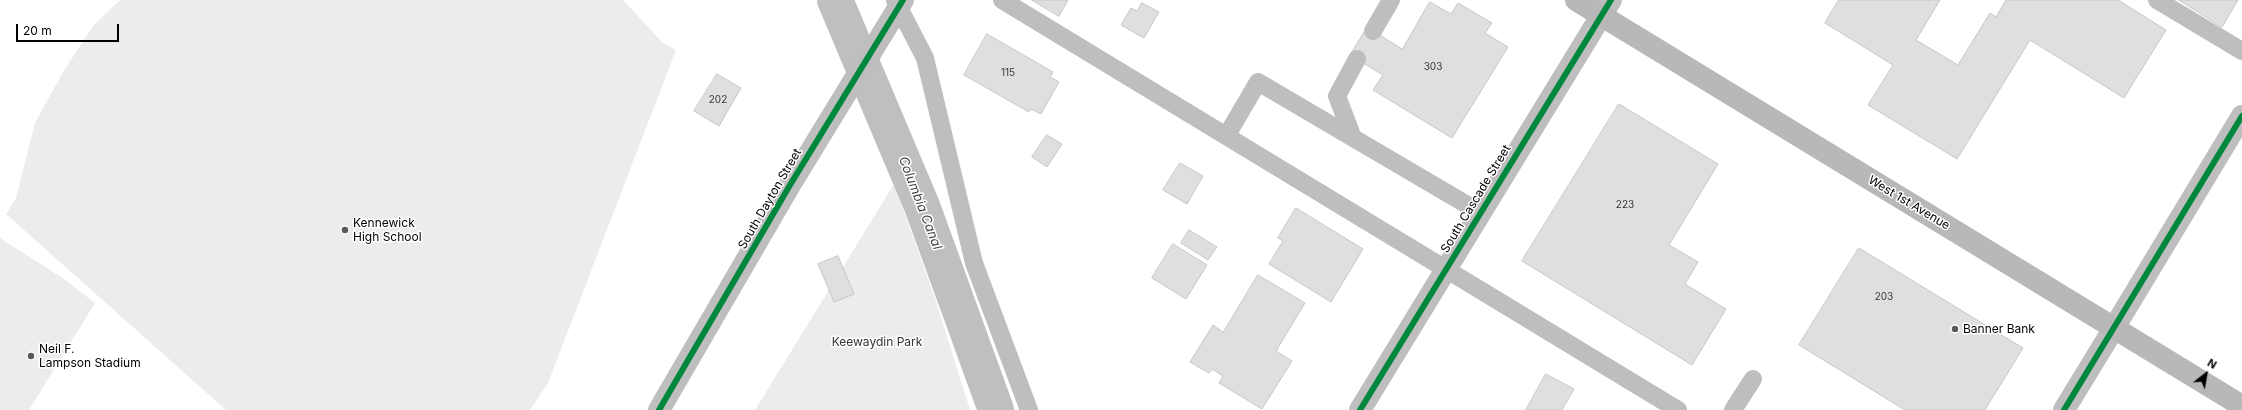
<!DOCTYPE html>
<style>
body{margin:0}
#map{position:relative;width:2242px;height:410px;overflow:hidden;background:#fff;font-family:Inter,sans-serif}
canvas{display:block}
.north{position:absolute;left:2186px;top:354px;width:40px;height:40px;-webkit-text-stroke:3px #fff;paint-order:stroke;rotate:31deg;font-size:11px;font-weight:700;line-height:16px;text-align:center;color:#000}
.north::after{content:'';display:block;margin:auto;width:14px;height:18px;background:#000;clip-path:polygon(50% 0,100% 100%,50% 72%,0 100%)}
.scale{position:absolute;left:16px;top:24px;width:103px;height:18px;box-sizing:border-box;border:2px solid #000;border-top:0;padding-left:5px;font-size:12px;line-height:14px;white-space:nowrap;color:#000;-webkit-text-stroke:3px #fff;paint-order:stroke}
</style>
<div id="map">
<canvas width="2242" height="410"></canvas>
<div class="north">N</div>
<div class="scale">20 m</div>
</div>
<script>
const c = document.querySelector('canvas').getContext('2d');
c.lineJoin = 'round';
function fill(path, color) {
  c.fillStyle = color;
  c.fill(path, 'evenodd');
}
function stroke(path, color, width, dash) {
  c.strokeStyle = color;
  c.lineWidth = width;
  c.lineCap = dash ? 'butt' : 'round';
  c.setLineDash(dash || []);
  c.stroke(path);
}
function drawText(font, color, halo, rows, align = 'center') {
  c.font = font + ' Inter,sans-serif';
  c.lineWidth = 3;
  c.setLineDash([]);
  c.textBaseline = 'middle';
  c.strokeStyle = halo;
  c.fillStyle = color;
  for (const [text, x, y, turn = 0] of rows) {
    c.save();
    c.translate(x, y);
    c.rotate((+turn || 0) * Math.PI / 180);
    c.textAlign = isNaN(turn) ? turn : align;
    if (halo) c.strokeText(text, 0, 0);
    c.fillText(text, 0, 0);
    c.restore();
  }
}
fill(new Path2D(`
 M 120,0 L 623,0 L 663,43 L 676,50 L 548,383 L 530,410 L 226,410 L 6,214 L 16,198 L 35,123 L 63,72 L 93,26 Z
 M 894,184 L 935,298 L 970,410 L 755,410 Z
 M 0,238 L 64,279 L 95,303 L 29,410 L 0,410 Z`), '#ececec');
stroke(new Path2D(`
 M 835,0 L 922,206 L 996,410`), '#bfbfbf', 36);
const building = new Path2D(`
 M 1032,0 L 1068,0 L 1059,16 Z
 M 1839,0 L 1940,0 L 1916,40 L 1958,65 L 1990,13 L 1996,17 L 2006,0 L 2118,0 L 2166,30 L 2124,98 L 2030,40 L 1957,159 L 1868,105 L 1893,65 L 1825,23 Z
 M 2179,0 L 2238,0 L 2222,27 Z
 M 1430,2 L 1451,14 L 1458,3 L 1492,23 L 1485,33 L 1508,47 L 1452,138 L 1373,90 L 1383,75 L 1350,55 L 1367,27 L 1402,49 Z
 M 1142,3 L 1159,12 L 1144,38 L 1121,25 L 1131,8 L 1137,11 Z
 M 987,34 L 1053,72 L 1050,77 L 1059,82 L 1041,114 L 1031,109 L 1029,112 L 964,75 Z
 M 717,74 L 741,88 L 719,126 L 694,111 Z
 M 1619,104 L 1718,164 L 1669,245 L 1698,262 L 1685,284 L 1726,309 L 1692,365 L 1522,261 Z
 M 1047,135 L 1062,144 L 1047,167 L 1032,157 Z
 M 1180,163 L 1203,176 L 1187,204 L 1163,190 Z
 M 1296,208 L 1363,249 L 1331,302 L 1269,264 L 1283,241 L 1278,238 Z
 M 1189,230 L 1217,247 L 1208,260 L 1181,243 Z
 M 1173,244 L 1207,265 L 1186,299 L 1152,278 Z
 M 1859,248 L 2023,348 L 1985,410 L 1905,410 L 1799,345 Z
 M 838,256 L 854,294 L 834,302 L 818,264 Z
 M 1258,275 L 1305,303 L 1276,351 L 1292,361 L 1262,409 L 1219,383 L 1223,376 L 1212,369 L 1209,373 L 1190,362 L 1213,325 L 1223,332 Z
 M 1546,374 L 1574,389 L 1562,410 L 1526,410 Z`);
fill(building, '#dfdfdf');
stroke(building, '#c7c7c7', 1);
stroke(new Path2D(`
 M 895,0 L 925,58 L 974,263 L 1029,410
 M 1002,0 L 1678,410
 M 2157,0 L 2242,51
 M 1373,31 L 1391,0
 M 1227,135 L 1258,82 L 1481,213
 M 1353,138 L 1337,96 L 1357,59
 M 1733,410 L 1753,379`), '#bebebe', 18);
stroke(new Path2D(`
 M 1360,410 L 1601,16
 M 2064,410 L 2114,328`), '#bebebe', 22);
stroke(new Path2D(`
 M 1601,16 L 1611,0
 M 2114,328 L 2242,116
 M 659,410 L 790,185 L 903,0`), '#bebebe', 22);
stroke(new Path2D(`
 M 1576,0 L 2242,406`), '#b8b8b8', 22);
stroke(new Path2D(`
 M 659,410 L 790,185 L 903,0
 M 1360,410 L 1611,0
 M 2064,410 L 2242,116`), '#00873e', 6);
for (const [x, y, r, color] of [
 [345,230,4,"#595959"],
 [1955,329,4,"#595959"],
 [31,356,4,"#595959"]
]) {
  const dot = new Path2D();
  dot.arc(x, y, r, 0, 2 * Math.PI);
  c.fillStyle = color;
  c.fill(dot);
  stroke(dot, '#fff', 1.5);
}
drawText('10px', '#383838', null, [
 ["303",1433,67],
 ["115",1008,73],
 ["202",718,100],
 ["223",1625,205],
 ["203",1884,297]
]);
drawText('12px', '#000', '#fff', [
 ["South Dayton Street",770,199,-60],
 ["South Cascade Street",1476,199,-59],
 ["West 1st Avenue",1909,203,31]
]);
drawText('12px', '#000', '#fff', [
 ["Kennewick",353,223],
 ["High School",353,237],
 ["Banner Bank",1963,329],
 ["Neil F.",39,349],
 ["Lampson Stadium",39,363]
], 'left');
drawText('12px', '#333', '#fff', [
 ["Keewaydin Park",877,342]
]);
drawText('italic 13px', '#444', '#fff', [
 ["Columbia Canal",920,203,69]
]);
</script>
